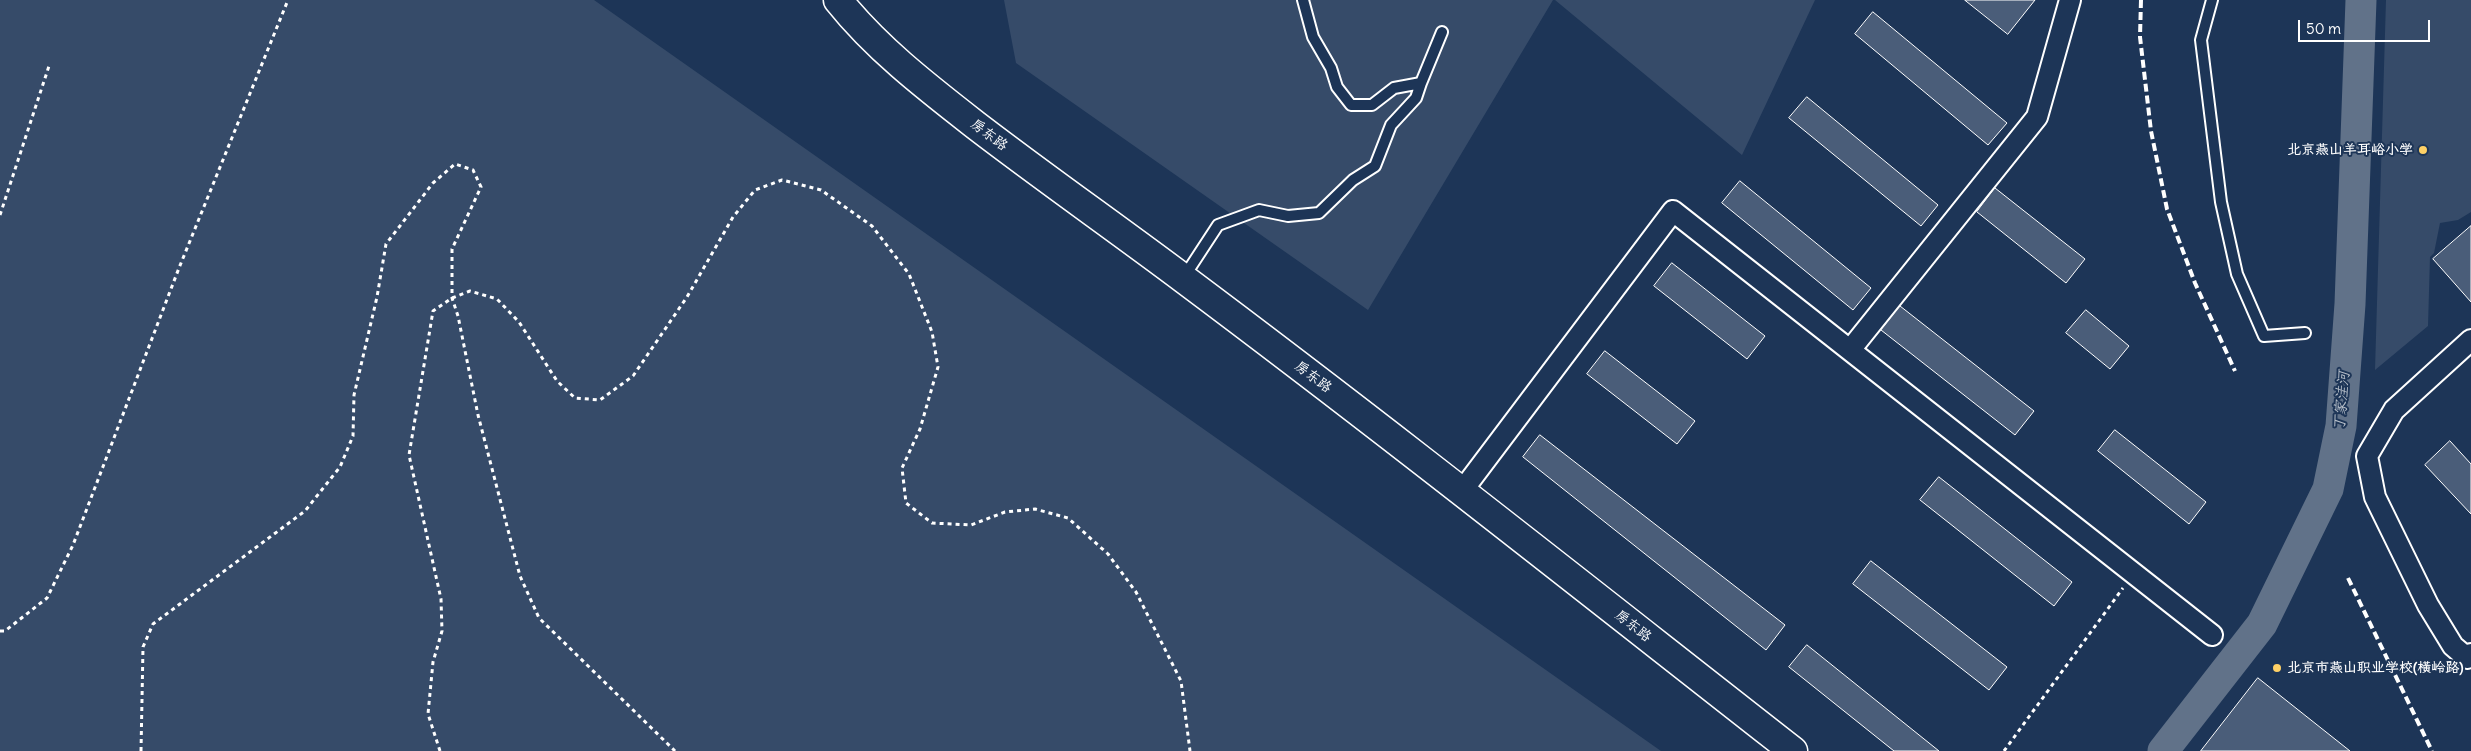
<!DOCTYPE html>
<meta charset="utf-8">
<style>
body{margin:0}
#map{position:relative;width:2471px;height:751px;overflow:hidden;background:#1d3557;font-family:Delius,sans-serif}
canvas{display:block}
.scale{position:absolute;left:2298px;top:20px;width:132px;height:22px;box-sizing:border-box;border:2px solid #fff;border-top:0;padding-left:6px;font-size:15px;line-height:18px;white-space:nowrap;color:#fff;-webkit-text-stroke:4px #1d3557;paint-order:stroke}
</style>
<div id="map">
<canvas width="2471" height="751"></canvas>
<div class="scale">50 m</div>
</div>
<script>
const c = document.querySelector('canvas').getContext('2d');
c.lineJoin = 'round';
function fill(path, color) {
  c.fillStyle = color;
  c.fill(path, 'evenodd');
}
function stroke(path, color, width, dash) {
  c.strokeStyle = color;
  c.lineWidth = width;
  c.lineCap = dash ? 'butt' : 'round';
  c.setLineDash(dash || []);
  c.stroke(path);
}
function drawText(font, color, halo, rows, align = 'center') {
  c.font = font + ' Delius,"LXGW WenKai TC",sans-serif';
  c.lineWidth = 4;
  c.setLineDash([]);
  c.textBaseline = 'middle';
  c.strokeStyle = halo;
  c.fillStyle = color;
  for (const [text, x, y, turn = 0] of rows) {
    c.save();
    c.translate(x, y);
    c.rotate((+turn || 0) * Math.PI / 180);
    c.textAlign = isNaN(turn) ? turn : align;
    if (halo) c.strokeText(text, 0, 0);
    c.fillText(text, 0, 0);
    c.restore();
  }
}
fill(new Path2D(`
 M 0,0 L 594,0 L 1661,751 L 0,751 Z
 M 1004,0 L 1553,0 L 1368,310 L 1016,63 Z
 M 1555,0 L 1815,0 L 1742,155 Z
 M 2386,0 L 2471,0 L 2471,212 L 2458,220 L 2440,223 L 2434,253 L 2430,257 L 2428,326 L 2375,370 Z`), '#364b69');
stroke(new Path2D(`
 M 2163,751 L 2262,624 L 2328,489 L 2341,426 L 2350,304 L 2361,0`), '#617289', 31);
const building = new Path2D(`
 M 1965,0 L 2035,0 L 2008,34 Z
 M 1873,12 L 2007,123 L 1988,145 L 1855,34 Z
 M 1807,97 L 1938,205 L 1921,226 L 1789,118 Z
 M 1740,181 L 1871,288 L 1853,310 L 1722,203 Z
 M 1995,188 L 2085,259 L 2066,283 L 1977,212 Z
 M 2471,226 L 2471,302 L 2433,259 Z
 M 1672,263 L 1765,336 L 1747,359 L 1654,286 Z
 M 1900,306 L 2034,411 L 2015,435 L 1881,330 Z
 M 2086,310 L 2129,346 L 2110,369 L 2066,333 Z
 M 1605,351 L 1695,421 L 1677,444 L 1587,374 Z
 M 2115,430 L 2206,502 L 2189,524 L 2098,451 Z
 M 1540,435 L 1785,625 L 1766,650 L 1523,457 Z
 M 2450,441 L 2471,464 L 2471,514 L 2425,465 Z
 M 1939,477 L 2072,582 L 2054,606 L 1920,500 Z
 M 1871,561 L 2007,667 L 1989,690 L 1853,584 Z
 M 1807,645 L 1939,751 L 1894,751 L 1789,667 Z
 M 2258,678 L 2350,751 L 2201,751 Z`);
fill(building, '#4a5d79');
stroke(building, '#fff', 1);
const service = new Path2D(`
 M 1303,0 L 1313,37 L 1331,68 L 1337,87 L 1351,105 L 1372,105 L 1394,88 L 1421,83 L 1442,32
 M 2212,0 L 2201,40 L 2221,202 L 2237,274 L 2264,336 L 2305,333
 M 1184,277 L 1218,225 L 1259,210 L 1288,216 L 1319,213 L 1353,180 L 1375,166 L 1391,125 L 1416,98 L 1421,83`);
const minor = new Path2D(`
 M 2471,340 L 2394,410 L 2367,456 L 2375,497 L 2428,605 L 2453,646 L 2467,658 L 2471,654
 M 1850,350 L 2037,117 L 2070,0
 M 1462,491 L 1673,211 L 2212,635`);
const secondary = new Path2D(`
 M 838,0 C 877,49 928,88 978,127 C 1046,179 1116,228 1184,279 C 1390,433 1591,593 1793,751`);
stroke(service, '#fff', 14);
stroke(minor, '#fff', 24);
stroke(secondary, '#fff', 31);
stroke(new Path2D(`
 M 0,215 L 49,66
 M 0,631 L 5,631 L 47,598 L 73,545 L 179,268 L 288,0
 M 141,751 L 143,647 L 153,624 L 305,511 L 340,467 L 353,436 L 354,395 L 377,297 L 386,244 L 433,183 L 455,164 L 473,170 L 481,187 L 452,249 L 452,298 L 458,316 L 478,415 L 520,576 L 539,618 L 675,751
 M 440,751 L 428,714 L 433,662 L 442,631 L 441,599 L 409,455 L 433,311 L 452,298 L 470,291 L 497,299 L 519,322 L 557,381 L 575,398 L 600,400 L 633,376 L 687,297 L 733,217 L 755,190 L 782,180 L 821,190 L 872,226 L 909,274 L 932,332 L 938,367 L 920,429 L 902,468 L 906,503 L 932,523 L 971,525 L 1005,512 L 1035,509 L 1068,518 L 1108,554 L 1136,592 L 1181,681 L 1190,751
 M 2004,751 L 2123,588`), '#fff', 3, [4, 4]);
stroke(service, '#1d3557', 10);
stroke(minor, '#1d3557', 20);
stroke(secondary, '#1d3557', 28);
stroke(new Path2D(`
 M 2141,0 L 2140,37 L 2151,131 L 2167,209 L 2195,283 L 2235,371
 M 2348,578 L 2432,751`), '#fff', 4, [8, 4]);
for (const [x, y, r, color] of [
 [2423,150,5,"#ffd166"],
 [2277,668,5,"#ffd166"]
]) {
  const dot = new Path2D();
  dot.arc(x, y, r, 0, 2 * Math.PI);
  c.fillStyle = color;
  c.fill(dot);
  stroke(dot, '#1d3557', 2);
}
drawText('14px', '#fff', '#1d3557', [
 ["房东路",989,135,37],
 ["房东路",1313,377,37],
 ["房东路",1633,626,38]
]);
drawText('bold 14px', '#fff', '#1d3557', [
 ["北京燕山羊耳峪小学",2413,150],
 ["北京市燕山职业学校(横岭路)",2287,668,"left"]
], 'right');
drawText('italic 15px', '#b8c0ca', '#1d3557', [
 ["丁家洼河",2342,401,-85]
]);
</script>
